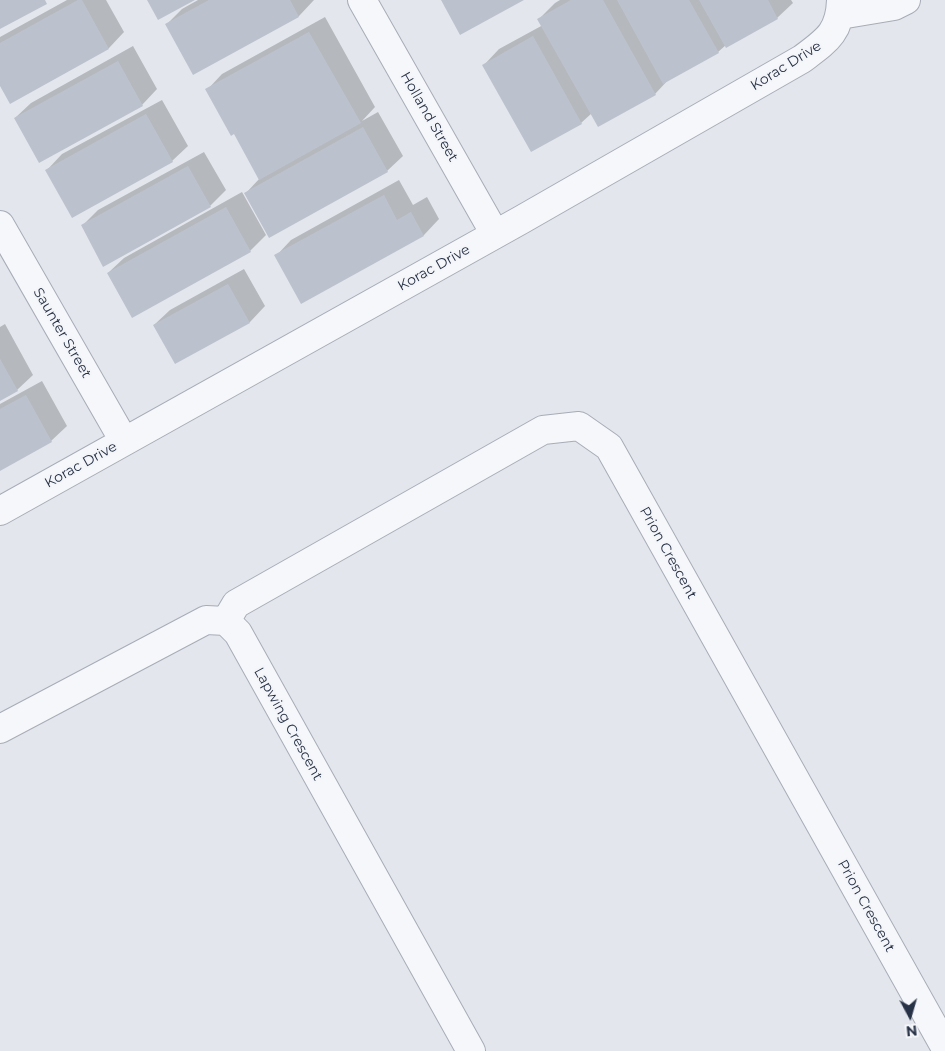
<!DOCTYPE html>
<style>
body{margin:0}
#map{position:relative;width:945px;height:1051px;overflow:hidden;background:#e3e6ec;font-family:Montserrat,sans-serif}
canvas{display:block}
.north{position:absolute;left:885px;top:991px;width:50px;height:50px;-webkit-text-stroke:4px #f3f5f9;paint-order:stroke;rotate:174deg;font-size:14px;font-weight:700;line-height:20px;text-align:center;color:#283247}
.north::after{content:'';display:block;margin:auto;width:18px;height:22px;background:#283247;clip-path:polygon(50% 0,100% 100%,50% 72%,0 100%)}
</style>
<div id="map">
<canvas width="945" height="1051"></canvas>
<div class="north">N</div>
</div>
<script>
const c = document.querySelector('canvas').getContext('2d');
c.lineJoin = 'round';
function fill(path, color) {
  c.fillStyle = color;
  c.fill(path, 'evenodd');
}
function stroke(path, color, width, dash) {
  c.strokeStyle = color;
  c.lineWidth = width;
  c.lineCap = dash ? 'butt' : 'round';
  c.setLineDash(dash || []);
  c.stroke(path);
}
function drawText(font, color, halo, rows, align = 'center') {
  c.font = font + ' Montserrat,sans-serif';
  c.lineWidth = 4;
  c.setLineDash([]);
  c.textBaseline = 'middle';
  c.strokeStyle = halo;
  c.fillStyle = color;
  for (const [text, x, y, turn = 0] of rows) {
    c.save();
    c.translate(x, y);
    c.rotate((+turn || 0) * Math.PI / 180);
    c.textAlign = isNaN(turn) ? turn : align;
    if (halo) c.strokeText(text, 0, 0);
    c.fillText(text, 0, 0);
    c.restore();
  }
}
fill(new Path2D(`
 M 67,0 L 106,0 L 124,32 L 109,48 L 11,102 L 0,83 L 0,37 Z
 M 198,0 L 314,0 L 299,16 L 194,73 L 167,24 L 182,9 Z
 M 560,0 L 791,0 L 793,3 L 777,18 L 726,45 L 718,52 L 670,78 L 655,94 L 592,113 L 581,123 L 484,65 L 499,49 L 543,25 L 539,19 L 555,3 Z
 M 325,17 L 375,107 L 362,121 L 378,112 L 403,156 L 387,171 L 246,193 L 260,178 L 234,133 L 207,90 L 222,74 Z
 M 133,46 L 157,89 L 142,105 L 15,118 L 31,103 Z
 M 162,100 L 188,146 L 172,161 L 47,170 L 62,154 Z
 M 204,152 L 226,190 L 210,206 L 82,226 L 98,210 Z
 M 399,180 L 413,205 L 427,197 L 439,219 L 424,235 L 302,302 L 276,256 L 291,240 Z
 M 242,192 L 266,235 L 250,251 L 108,273 L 124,258 Z
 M 244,269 L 265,306 L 250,322 L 175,362 L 154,325 L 170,310 Z
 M 5,324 L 33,375 L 17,390 L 0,400 L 0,327 Z
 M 42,381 L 67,426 L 51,441 L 0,470 L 0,404 Z`), '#0003');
fill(new Path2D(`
 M 0,0 L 45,0 L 47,4 L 0,29 Z
 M 78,0 L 82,0 L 109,49 L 10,104 L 0,86 L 0,43 Z
 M 147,0 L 195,0 L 158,20 Z
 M 209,0 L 290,0 L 299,17 L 193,75 L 165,24 Z
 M 441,0 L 524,0 L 460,35 Z
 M 571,0 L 603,0 L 656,95 L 598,127 L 537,19 Z
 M 617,0 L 689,0 L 719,53 L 663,84 Z
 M 699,0 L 768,0 L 778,19 L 726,48 Z
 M 309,32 L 361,123 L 259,180 L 234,134 L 231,136 L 205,89 Z
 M 533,36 L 582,124 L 531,152 L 482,65 Z
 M 118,61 L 143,106 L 39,163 L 14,118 Z
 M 146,114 L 173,162 L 72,218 L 45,170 Z
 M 363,127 L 388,172 L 269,238 L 244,193 Z
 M 188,166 L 211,207 L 103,267 L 81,225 Z
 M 384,195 L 397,220 L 411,212 L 424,236 L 301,304 L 274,255 Z
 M 226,207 L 251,252 L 132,318 L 107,273 Z
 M 228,284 L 250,323 L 175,364 L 153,325 Z
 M 0,359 L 18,391 L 0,401 Z
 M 26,395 L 52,442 L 0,471 L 0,409 Z`), '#bcc2cd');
const minor = new Path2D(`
 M 362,0 L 495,234
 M 840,15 L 894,6 L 906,0
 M 0,225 L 124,441
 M 0,511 L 521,220 L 802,59 C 826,41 840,33 841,0
 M 226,621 L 236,604 L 543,430 L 579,426 L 609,447 L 945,1047
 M 0,729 L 206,620 L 226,621 L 238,633 L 471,1051`);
stroke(minor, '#a7acb7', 30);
stroke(minor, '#f6f7fa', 28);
drawText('14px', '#283247', '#f3f5f9', [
 ["Korac Drive",786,66,-32],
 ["Holland Street",429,117,60],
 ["Korac Drive",434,268,-29],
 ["Saunter Street",62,333,60],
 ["Korac Drive",81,465,-29],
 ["Prion Crescent",668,553,61],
 ["Lapwing Crescent",288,724,61],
 ["Prion Crescent",866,906,61]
]);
</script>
